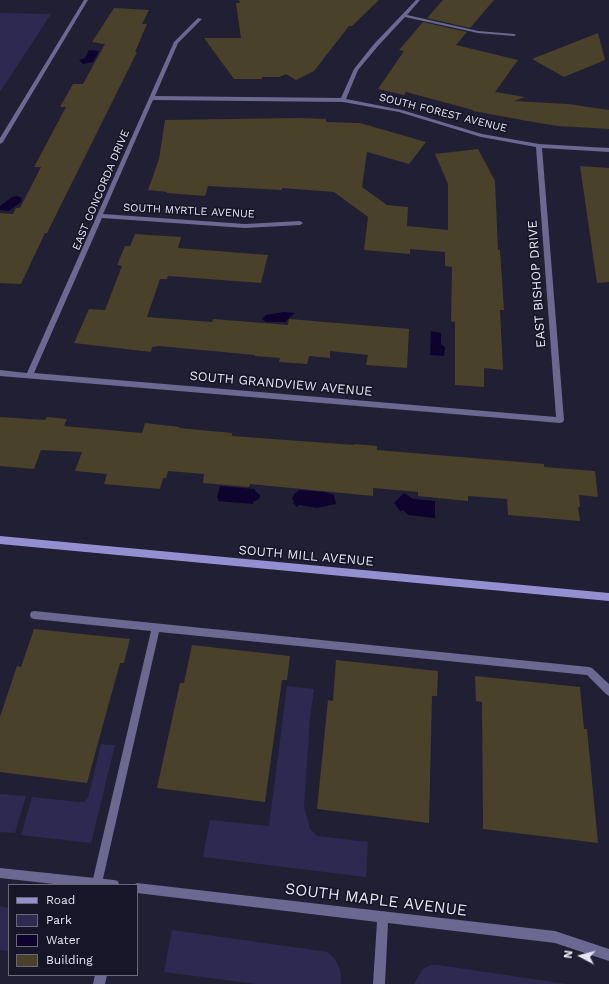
<!DOCTYPE html>
<style>
body{margin:0}
#map{position:relative;width:609px;height:984px;overflow:hidden;background:#211f33;font-family:"Work Sans",sans-serif}
canvas{display:block}
.legend{position:absolute;left:8px;top:884px;width:130px;height:92px;box-sizing:border-box;background:#171629;border:1px solid #696879;margin:0;padding:5px 7px;list-style:none;font-size:12px;color:#e5e4f2}
.legend li{display:flex;align-items:center;gap:8px;height:20px}
.legend b{width:20px;border:1px solid #696879}
.north{position:absolute;left:561px;top:936px;width:40px;height:40px;-webkit-text-stroke:3px #171629;paint-order:stroke;rotate:277deg;font-size:11px;font-weight:700;line-height:16px;text-align:center;color:#e5e4f2}
.north::after{content:'';display:block;margin:auto;width:14px;height:18px;background:#e5e4f2;clip-path:polygon(50% 0,100% 100%,50% 72%,0 100%)}
</style>
<div id="map">
<canvas width="609" height="984"></canvas>
<ul class="legend">
<li><b style="height:5px;background:#948fd1"></b>Road</li>
<li><b style="height:11px;background:#2e2950"></b>Park</li>
<li><b style="height:11px;background:#0e032d"></b>Water</li>
<li><b style="height:11px;background:#49412a"></b>Building</li>
</ul>
<div class="north">N</div>
</div>
<script>
const c = document.querySelector('canvas').getContext('2d');
c.lineJoin = 'round';
function fill(path, color) {
  c.fillStyle = color;
  c.fill(path, 'evenodd');
}
function drawText(font, color, halo, rows, align = 'center') {
  c.font = font + ' "Work Sans",sans-serif';
  c.lineWidth = 3.5;
  c.setLineDash([]);
  c.textBaseline = 'middle';
  c.strokeStyle = halo;
  c.fillStyle = color;
  for (const [text, x, y, turn = 0] of rows) {
    c.save();
    c.translate(x, y);
    c.rotate((+turn || 0) * Math.PI / 180);
    c.textAlign = isNaN(turn) ? turn : align;
    if (halo) c.strokeText(text, 0, 0);
    c.fillText(text, 0, 0);
    c.restore();
  }
}
fill(new Path2D(`
 M 0,13 L 51,14 L 0,92 Z
 M 287,686 L 314,689 L 310,718 L 304,806 L 310,829 L 317,836 L 368,842 L 366,877 L 203,857 L 210,820 L 269,826 Z
 M 101,744 L 115,745 L 91,843 L 21,835 L 32,797 L 79,802 L 84,802 L 88,798 Z
 M 0,794 L 26,796 L 15,833 L 0,832 Z
 M 0,906 L 9,908 L 9,951 L 0,950 Z
 M 172,930 L 328,952 C 338,961 342,970 341,984 L 256,984 L 164,972 Z
 M 430,965 L 438,965 L 567,984 L 414,984 L 422,970 Z`), '#2e2950');
fill(new Path2D(`
 M 89,50 L 99,51 L 93,62 L 83,64 L 79,60 L 85,58 Z
 M 17,196 L 22,198 L 21,202 L 9,211 L 0,210 L 0,206 L 12,197 Z
 M 284,312 L 295,313 L 285,322 L 266,322 L 262,319 L 266,315 Z
 M 431,331 L 441,333 L 441,344 L 445,347 L 444,356 L 430,355 Z
 M 220,486 L 255,489 L 255,491 L 260,495 L 259,499 L 253,502 L 253,504 L 218,501 L 218,498 L 217,498 Z
 M 299,490 L 325,492 L 334,495 L 336,504 L 317,508 L 299,505 L 297,507 L 293,503 L 294,501 L 292,499 L 294,494 Z
 M 404,493 L 413,499 L 435,501 L 435,518 L 408,515 L 403,510 L 401,512 L 394,503 Z`), '#0e032d');
fill(new Path2D(`
 M 239,0 L 379,0 L 352,26 L 349,26 L 314,71 L 296,80 L 286,74 L 279,77 L 262,77 L 262,79 L 234,79 L 204,38 L 241,38 L 236,3 L 240,3 Z
 M 443,0 L 494,0 L 470,28 L 427,18 Z
 M 114,8 L 149,10 L 142,24 L 147,24 L 135,52 L 137,52 L 47,233 L 45,233 L 21,284 L 0,283 L 0,213 L 13,214 L 16,208 L 20,208 L 41,167 L 34,167 L 66,107 L 60,107 L 73,84 L 83,84 L 105,44 L 92,42 Z
 M 423,22 L 467,32 L 456,45 L 518,60 L 495,92 L 525,97 L 514,101 L 568,104 L 609,110 L 609,129 L 558,126 L 533,122 L 473,111 L 473,110 L 406,92 L 404,95 L 378,89 L 404,51 L 399,50 Z
 M 598,33 L 605,60 L 564,77 L 532,59 Z
 M 299,118 L 326,119 L 326,122 L 360,123 L 426,142 L 409,164 L 367,152 L 362,187 L 387,205 L 408,207 L 407,226 L 448,230 L 448,184 L 435,154 L 478,149 L 495,181 L 498,250 L 500,250 L 504,310 L 500,310 L 503,370 L 484,368 L 484,387 L 455,385 L 455,322 L 451,321 L 452,267 L 445,266 L 445,252 L 410,249 L 410,254 L 364,250 L 368,217 L 334,192 L 282,188 L 282,190 L 208,186 L 205,196 L 167,193 L 167,192 L 148,190 L 159,159 L 165,120 Z
 M 580,166 L 609,168 L 609,282 L 597,283 Z
 M 135,234 L 181,237 L 178,248 L 268,255 L 261,283 L 168,276 L 167,279 L 160,279 L 147,317 L 212,322 L 213,319 L 288,325 L 289,319 L 409,329 L 407,368 L 366,365 L 368,355 L 330,351 L 330,358 L 309,356 L 307,364 L 279,362 L 280,358 L 255,356 L 255,355 L 159,346 L 152,347 L 151,352 L 74,343 L 89,309 L 105,310 L 122,266 L 117,265 L 125,246 L 130,246 Z
 M 0,417 L 45,420 L 47,417 L 67,419 L 64,426 L 142,433 L 145,423 L 180,427 L 179,428 L 232,433 L 232,436 L 354,445 L 354,444 L 377,446 L 377,450 L 544,464 L 544,467 L 595,471 L 598,497 L 579,495 L 580,507 L 578,507 L 580,521 L 508,515 L 507,499 L 468,496 L 468,501 L 418,496 L 418,492 L 373,488 L 373,496 L 250,484 L 249,487 L 203,483 L 204,474 L 168,471 L 166,478 L 163,478 L 160,489 L 104,484 L 107,474 L 75,471 L 82,452 L 41,450 L 34,469 L 0,466 Z
 M 34,629 L 130,639 L 124,663 L 120,663 L 87,783 L 0,772 L 0,717 L 17,666 L 21,667 Z
 M 192,645 L 290,656 L 287,680 L 282,680 L 265,802 L 157,788 L 180,683 L 184,683 Z
 M 336,660 L 438,671 L 437,696 L 432,696 L 429,823 L 317,809 L 328,700 L 333,701 Z
 M 475,676 L 580,687 L 584,729 L 587,729 L 598,843 L 483,829 L 482,702 L 476,701 Z`), '#49412a');
fill(new Path2D(`
 M 34,611 L 589,667 L 592,668 L 609,684 L 609,696 L 606,694 L 587,675 L 159,632 L 102,883 L 102,885 L 92,885 L 92,883 L 151,631 L 34,619 L 31,618 L 30,615 L 31,612 Z
 M 95,975 L 107,975 L 105,984 L 93,984 Z`), '#6b6891');
fill(new Path2D(`
 M 84,0 L 88,0 L 3,142 L 0,144 L 0,138 Z
 M 416,0 L 420,0 L 407,15 L 478,31 L 514,34 L 516,35 L 514,36 L 478,33 L 405,17 L 378,46 L 358,70 L 346,99 L 402,110 L 482,134 L 539,144 L 609,148 L 609,152 L 542,148 L 564,420 L 563,422 L 560,423 L 0,376 L 0,370 L 27,373 L 174,42 L 198,18 L 202,19 L 178,43 L 155,96 L 341,98 L 354,69 L 374,44 ZM 153,100 L 343,102 L 399,112 L 481,137 L 536,147 L 556,417 L 34,373 L 102,218 L 245,228 L 300,225 L 303,223 L 300,221 L 245,224 L 103,214 Z
 M 0,868 L 114,880 L 118,881 L 119,885 L 63,885 L 0,878 Z
 M 137,883 L 555,931 L 609,949 L 609,961 L 555,943 L 388,923 L 385,984 L 373,984 L 377,922 L 137,893 L 137,885 L 133,885 Z`), '#6b6891');
fill(new Path2D(`
 M 0,536 L 609,593 L 609,601 L 0,544 Z`), '#948fd1');
drawText('11px', '#e5e4f2', '#171629', [
 ["SOUTH FOREST AVENUE",443,113,14],
 ["EAST CONCORDA DRIVE",101,190,-67],
 ["SOUTH MYRTLE AVENUE",189,211,3]
]);
drawText('13px', '#e5e4f2', '#171629', [
 ["EAST BISHOP DRIVE",537,284,-94],
 ["SOUTH GRANDVIEW AVENUE",281,384,5],
 ["SOUTH MILL AVENUE",306,556,5]
]);
drawText('16px', '#e5e4f2', '#171629', [
 ["SOUTH MAPLE AVENUE",376,900,7]
]);
</script>
